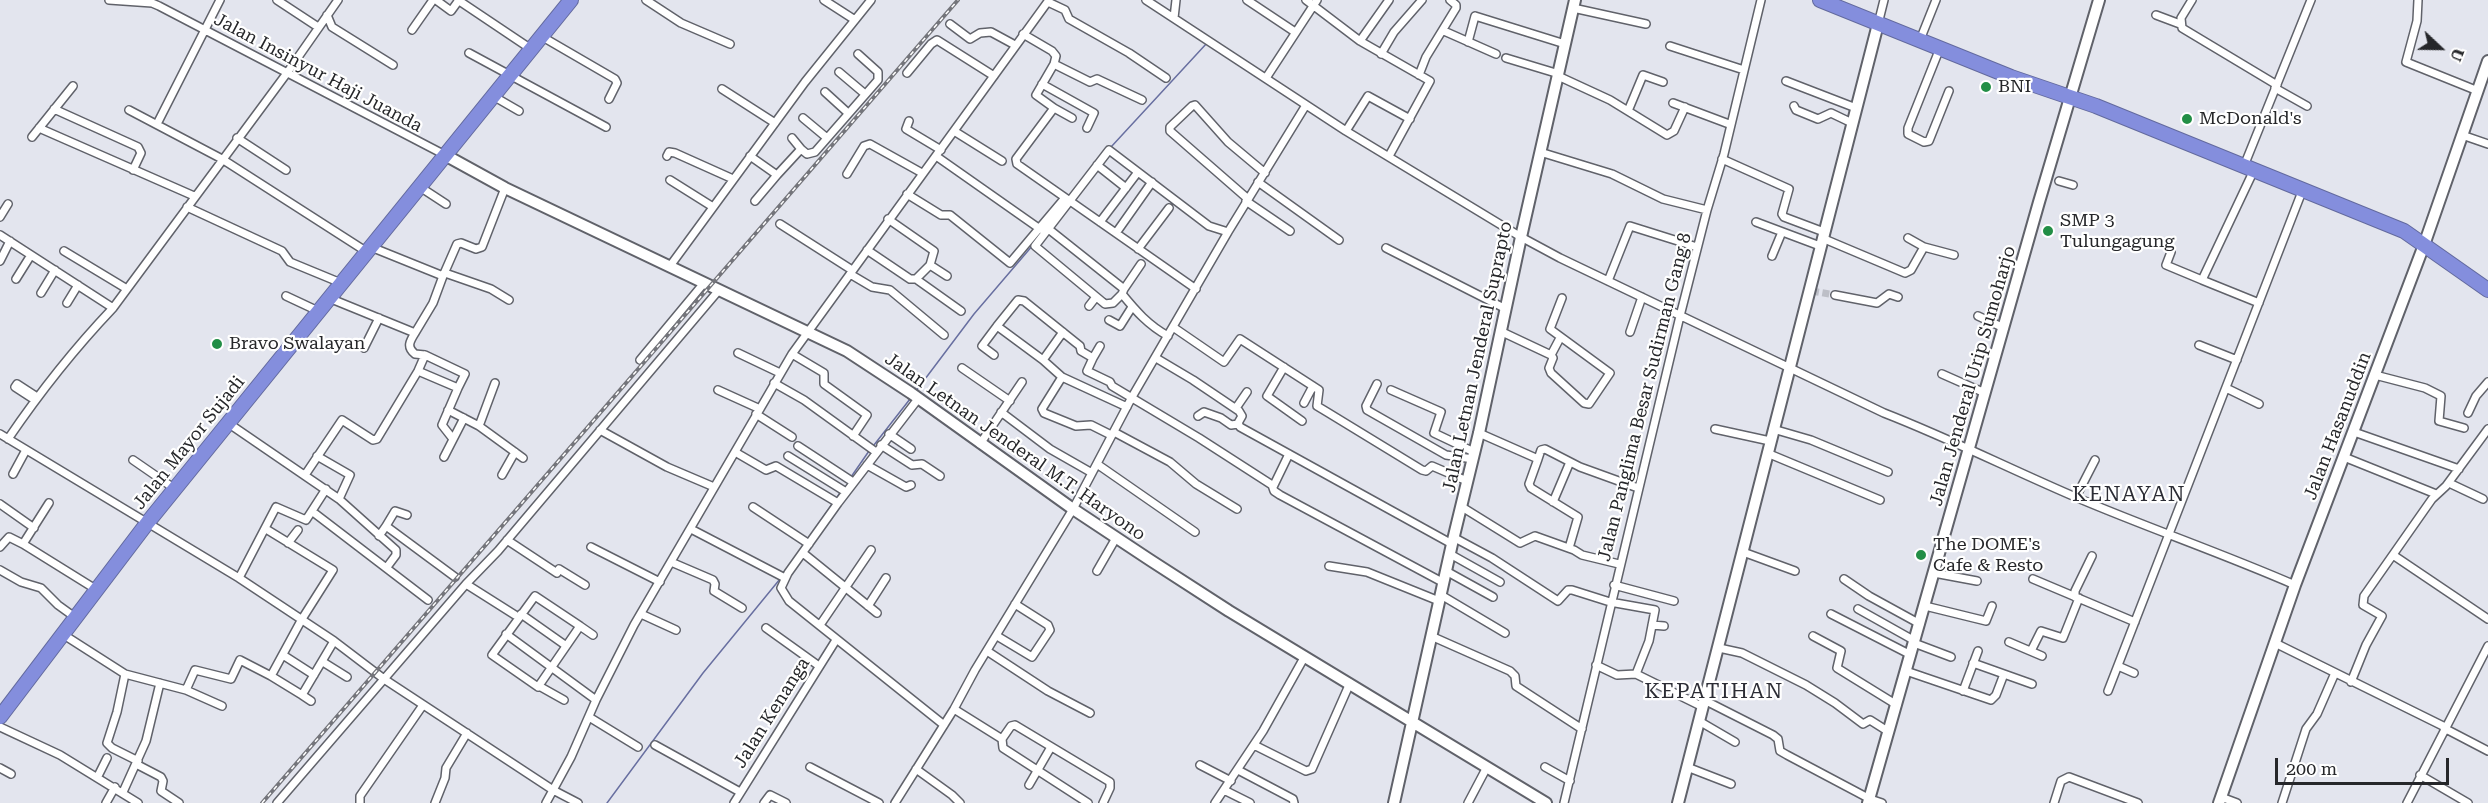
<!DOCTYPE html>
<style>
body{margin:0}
#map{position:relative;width:2488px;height:803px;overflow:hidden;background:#e3e5ee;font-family:"Roboto Serif",serif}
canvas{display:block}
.north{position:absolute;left:2410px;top:18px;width:60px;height:60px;-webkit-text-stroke:4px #fff;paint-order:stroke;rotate:112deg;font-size:16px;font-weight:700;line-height:24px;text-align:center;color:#26272a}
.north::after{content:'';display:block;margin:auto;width:21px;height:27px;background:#26272a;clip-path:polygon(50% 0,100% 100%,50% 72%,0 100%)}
.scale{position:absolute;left:2275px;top:758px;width:174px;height:27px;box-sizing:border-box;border:3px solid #26272a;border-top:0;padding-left:8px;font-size:18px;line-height:21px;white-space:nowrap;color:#26272a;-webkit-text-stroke:4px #fff;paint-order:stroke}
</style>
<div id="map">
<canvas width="2488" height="803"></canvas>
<div class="north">U</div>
<div class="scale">200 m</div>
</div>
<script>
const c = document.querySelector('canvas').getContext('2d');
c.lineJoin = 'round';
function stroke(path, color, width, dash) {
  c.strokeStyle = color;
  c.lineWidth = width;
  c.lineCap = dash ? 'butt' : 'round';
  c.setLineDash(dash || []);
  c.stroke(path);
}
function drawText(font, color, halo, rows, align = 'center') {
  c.font = font + ' "Roboto Serif",serif';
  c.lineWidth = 4.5;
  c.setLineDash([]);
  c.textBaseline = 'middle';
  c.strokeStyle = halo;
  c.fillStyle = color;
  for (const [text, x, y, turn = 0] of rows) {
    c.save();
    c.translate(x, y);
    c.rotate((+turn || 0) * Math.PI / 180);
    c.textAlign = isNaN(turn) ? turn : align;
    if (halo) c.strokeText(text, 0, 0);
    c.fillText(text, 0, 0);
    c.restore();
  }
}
stroke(new Path2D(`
 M 1199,30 L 1211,39
 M 1111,147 L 1207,43
 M 916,391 L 974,314 L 1033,245
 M 874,445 L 910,399
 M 851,477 L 869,451
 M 836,499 L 841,491
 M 808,539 L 833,503
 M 607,803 L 703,673 L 780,579`), '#686fa0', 1.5);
stroke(new Path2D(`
 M 1812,291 L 1835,295`), '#bdbfc7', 7, [7, 3.5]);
const street = new Path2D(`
 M 109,0 L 152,3 L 159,6 L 445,155
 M 277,0 L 318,27
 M 436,0 L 451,11 L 459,0
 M 458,0 L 531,49
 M 646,0 L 681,23 L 730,44
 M 824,0 L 855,20
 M 1146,0 L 1346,131 L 1521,237 L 1560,258 L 1884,413 C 1951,439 2014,471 2080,499 C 2151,529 2224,554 2295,585
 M 1247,0 L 1295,32
 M 1306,0 L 1360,41 L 1430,81 L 1389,156
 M 2192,0 L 2181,18 L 2182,28 L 2277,85
 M 2418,0 L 2417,21 L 2406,62 L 2478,91
 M 1048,2 L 1065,10 L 1069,19 L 1129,53 L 1166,78
 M 1573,8 L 1646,24
 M 327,15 L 332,27 L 393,65
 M 2156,15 L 2180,24
 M 1174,18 L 1176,0
 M 950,24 L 970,39 L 980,33 L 991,32 L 1015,45
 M 1878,24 L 1884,0
 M 412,30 L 433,0
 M 1444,31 L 1496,54
 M 1023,34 L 1052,51 L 1056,56 L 1054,64 L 1036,95 L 1054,108 L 1016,159 L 1017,164 L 1196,289
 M 541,36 L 615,79 L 617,83 L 609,99
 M 1920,40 L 1936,0
 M 1360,41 L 1389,0
 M 1468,42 L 1475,16 L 1565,44
 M 1670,46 L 1744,70
 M 1940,48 L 1908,128 L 1908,134 L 1924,142 L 1929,141 L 1949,91
 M 469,53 L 606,127
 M 1381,54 L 1394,32 L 1422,0
 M 1506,58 L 1559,74
 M 1054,64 L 1090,82 L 1097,79 L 1142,100
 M 839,72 L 865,94
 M 907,73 L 931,44 L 937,40 L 994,76
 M 1419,75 L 1426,57 L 1456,8 L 1456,5 L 1450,0
 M 1558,76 L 1610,100 L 1667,135 L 1674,131 L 1685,107
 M 1266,78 L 1317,0
 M 1786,81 L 1856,108
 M 1042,84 L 1094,113 L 1087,128
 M 2275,88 L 2307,106
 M 722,89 L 775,123
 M 825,92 L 848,113
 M 493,96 L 519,111
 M 1673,103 L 1729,124
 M 1794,106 L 1796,110 L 1818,119 L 1831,113 L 1852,123
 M 1054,108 L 1072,118
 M 54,109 L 138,147 L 141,153 L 133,170
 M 129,110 L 222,159 L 367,252
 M 1628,111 L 1643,75 L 1663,82
 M 803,118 L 827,138
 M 909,121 L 906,129 L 941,150
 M 157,124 L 220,0
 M 39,128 L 194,196
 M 954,131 L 1002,161
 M 1346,131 L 1368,96 L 1410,119
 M 2462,135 L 2488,144
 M 32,137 L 73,86
 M 237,138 L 286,170
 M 792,138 L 801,149
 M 1540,152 L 1612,174 L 1663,199 L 1707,210
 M 667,156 L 669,152 L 675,153 L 733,179
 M 750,156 L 777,175 L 801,149 L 807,154 L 815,152 L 878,80 L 878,72 L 858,54
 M 936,156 L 1040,229
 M 1722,159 L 1789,189 L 1782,214 L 1784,217 L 1824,232
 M 1097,165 L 1126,188
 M 2244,166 L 2311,0
 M 2254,170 L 2202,280 L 2259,303
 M 847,174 L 864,146 L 870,144 L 922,173
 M 670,180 L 713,207
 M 2059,181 L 2073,185
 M 1258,182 L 1339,240
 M 420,187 L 446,204
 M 907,194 L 941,215 L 950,215 L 1010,263 L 1064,199
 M 1248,199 L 1170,131 L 1170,127 L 1192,106 L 1195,105 L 1228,142 L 1265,173
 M 755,201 L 777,175
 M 1246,201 L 1290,231
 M 187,207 L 282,251 L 290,262 L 341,283
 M 0,217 L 8,204
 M 888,219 L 934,251 L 930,265 L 916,279
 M 1100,222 L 1138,172
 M 1756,222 L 1820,246
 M 780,224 L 852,270
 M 1046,227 L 1124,289 L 1122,294 C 1136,311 1148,325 1168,336
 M 1116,233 L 1152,182
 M 0,235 L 113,308
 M 1822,238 L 1905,273 L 1911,270 L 1924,247 L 1954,255
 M 1908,238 L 1924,247
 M 371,247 L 443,276 L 457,244 L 461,243 L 476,249 L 482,247 L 505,188
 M 1386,248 L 1506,309
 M 1138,249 L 1169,208
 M 867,250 L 910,279 L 916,279 L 961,311
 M 64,251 L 127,289
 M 2171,252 L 2166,265 L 2202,280
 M 1772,256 L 1782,232
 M 0,261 L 10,241
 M 930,265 L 947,276
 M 670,266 L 805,82 L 871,0
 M 445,273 L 491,289 L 509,300
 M 850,274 L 872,287 L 890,290 L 944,335
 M 16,279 L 31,255
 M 1608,281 L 1630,226 L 1697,247
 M 1124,289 L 1141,264
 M 41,293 L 55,270
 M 1122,294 L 1113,303 L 1105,304 L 1035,246 L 1109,150 L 1209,226 L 1228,232
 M 1835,295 L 1877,303 L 1889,294 L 1898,297
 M 286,296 L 318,311
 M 67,303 L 78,285
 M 1089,306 L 1096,297
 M 1978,316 L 2004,328
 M 1109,320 L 1120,326 L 1132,307
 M 1173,327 L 1224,362 L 1240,339 L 1319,390 L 1317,406 L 1327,412 L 1422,470 L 1426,471 L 1432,466 L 1467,481
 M 1500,331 L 1551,355 L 1553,358 L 1549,368 L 1551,373 L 1584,403 L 1589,404 L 1610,373 L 1550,329 L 1562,298
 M 1630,332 L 1642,297
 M 415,333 L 433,303 L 443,276
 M 2199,345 L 2237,360
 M 364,348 L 379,318
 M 738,353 L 780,373
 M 792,354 L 824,373 L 824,384 L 867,415 L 853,436
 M 994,355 L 982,346 L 997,326
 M 1551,355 L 1560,338
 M 1093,358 L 1100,346
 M 1156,358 L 1193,380 L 1239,411 L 1242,416 L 1238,423 L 1240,427 L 1452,544
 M 640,360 L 704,283
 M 1043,360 L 1063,332
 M 1284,367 L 1267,396 L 1302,421
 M 962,368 L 1010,401
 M 418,371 L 458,388 L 465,374 L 425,355
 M 1942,374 L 1985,393
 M 2375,375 L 2425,388 L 2441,396 L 2439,421 L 2464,428
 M 1062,377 L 1042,409 L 1044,413 L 1076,426 L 1091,425 L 1111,435
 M 774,383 L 804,400 L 876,452
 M 1377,384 L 1366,406 L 1367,410 L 1446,455 L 1473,459
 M 2226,388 L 2259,404
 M 718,390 L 760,409
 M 1391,390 L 1441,412 L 1434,433 L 1474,452
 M 918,399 L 838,503 L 788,573 L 781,588 L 789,601 L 944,725
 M 35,400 L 15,387 L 17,384 L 37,397
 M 1304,403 L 1313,386
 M 1127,407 L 1062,377 L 1043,360 L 997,326 L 1018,300 L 1024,301 L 1080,346 L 1081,351 L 1093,358 L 1087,371 L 1110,382 L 1112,386 L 1199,438 L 1272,485 L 1274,491 L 1280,495 L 1444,583
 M 1236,408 L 1247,392
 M 448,410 L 479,426 L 523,458
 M 1001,412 L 1050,449 L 1092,473
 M 2468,413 L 2476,396 L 2488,382
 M 756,414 L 792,437
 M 1198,416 L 1204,412 L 1221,418 L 1231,425 L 1238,424
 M 228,423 L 339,499 L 396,550 L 396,555 L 387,567
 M 479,426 L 495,383
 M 1715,429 L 1770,441
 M 1773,429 L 1811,440 L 1888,472
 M 600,430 L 667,467 L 714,487
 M 1114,432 L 1170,462 L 1196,484 L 1237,509
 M 2354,432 L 2459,469
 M 1479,433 L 1538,459 L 1541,450 L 1545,449 L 1580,467 L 1638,488
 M 0,434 L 239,578 L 334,641 L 384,679 L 553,790 L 578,803
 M 889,434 L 911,449
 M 8,439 C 40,392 74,349 113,308 L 287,73 L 338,0
 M 453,439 L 442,425 L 458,388
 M 980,444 L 1022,382
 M 881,445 L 912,465 L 922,464 L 940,476
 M 798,446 L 853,482
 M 735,452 L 766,470 L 776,466 L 838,503
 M 1767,453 L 1880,500
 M 317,456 L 350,475 L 339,499
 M 788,456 L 846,492
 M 444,457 L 464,418
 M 2344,457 L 2436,494
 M 1538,459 L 1529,484 L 1531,488 L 1578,517 L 1569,548
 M 133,460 L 175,489
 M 1097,464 L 1195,532
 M 867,465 L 906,487 L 911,485
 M 13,474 L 26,450
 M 305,475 L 342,420 L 373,440 L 377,439 L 418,371 L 425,355 L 415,354 C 406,347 410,341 415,333 L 329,298
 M 502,475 L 515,452
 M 2449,483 L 2483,499
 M 1273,487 L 1289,454
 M 2076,497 L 2095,460
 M 1553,502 L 1570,462
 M 49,503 L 23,544 L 97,590
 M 0,504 L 34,528
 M 753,507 L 809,544
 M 1462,507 L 1520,543 L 1535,536 L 1574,550 L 1582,555 L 1619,564
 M 313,512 L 428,600
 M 386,526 L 395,511 L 407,515
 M 266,529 L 333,570 L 302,619 L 271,676 L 302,695 L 334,641
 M 691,529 L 785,578
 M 379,536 L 386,526 L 455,577
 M 1453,537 L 1492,558 L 1558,601 L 1568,590 L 1572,590 L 1610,602 L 1655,610 L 1649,641 L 1636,674
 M 507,540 L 557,573 L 559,569 L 585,585
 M 288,543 L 298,530
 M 0,547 L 9,537 L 23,544
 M 591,547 L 660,582
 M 1743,552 L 1795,571
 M 803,553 L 877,613
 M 1450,554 L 1500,582
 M 2393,555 L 2488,619
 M 671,562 L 713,580 L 715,584 L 714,591 L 742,608
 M 1329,566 L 1367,572 L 1439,601
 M 0,570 L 21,582 L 41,588 L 58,605 L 76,618
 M 1097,571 L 1116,538
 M 1446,571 L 1493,597
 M 1934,573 L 1977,581
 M 239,578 L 276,507 L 306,520 L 326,489
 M 1844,579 L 1869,596 L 1920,624
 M 2033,579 L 2135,622
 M 466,584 L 515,615
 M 1614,585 L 1674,601
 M 1441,595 L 1505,633
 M 535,596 L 580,626 L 538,687 L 492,655 Z
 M 2075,597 L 2075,591 L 2092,556
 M 868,606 L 886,578
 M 1925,606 L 1986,621 L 1992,606
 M 1858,609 L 1915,641
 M 521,614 L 565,645
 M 641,614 L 676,630
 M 1831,614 L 1911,655
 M 820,625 L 871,550
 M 1652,625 L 1664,626
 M 580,626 L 593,635
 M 766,628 L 819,666
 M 506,634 L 596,700
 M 64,635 L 125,674 L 117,712 L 107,743 L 112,748 L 138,761
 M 997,636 L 1032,657 L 1050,630 L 1048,625 L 1015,604
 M 1431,636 L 1510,671 L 1515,676 L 1516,686 L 1582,729
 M 1813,636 L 1841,651 L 1837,668 L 1897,705
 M 2009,642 L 2042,656
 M 1914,643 L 1951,657
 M 2275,643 L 2445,727
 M 1719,648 L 1742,653 L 1806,685 L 1835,703 L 1863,724 L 1870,720 L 1889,732
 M 987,651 L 1048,691 L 1090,713
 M 2031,651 L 2041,631 L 2063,638 L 2079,598
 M 283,655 L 314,675
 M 323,662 L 347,677
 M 1973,663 L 2032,684
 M 1596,665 L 1617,675 L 1636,674 L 1703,707
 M 2118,666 L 2134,673
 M 1906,671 L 1991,700 L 1996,695 L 2004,674
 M 125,674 L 186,690 L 222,706
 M 2351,682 L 2366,645 L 2382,616 L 2363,605 L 2364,596 L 2432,499 L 2446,486 L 2488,429
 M 539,686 L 564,700
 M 186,690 L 195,670 L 231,679 L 240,660 L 271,676
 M 1963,691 L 1978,651
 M 2108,691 L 2303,189
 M 302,695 L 311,701
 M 1704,700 L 1773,735 L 1778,739 L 1780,751 L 1787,755 L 1870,799 L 1882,803
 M 954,709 L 1002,739 L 1011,726 L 1015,725 L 1110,782 L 1110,788 L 1103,803
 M 589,717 L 638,747
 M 1699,721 L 1735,742
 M 0,727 L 60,755 L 138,803
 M 2444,728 L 2488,751
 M 1002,739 L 1003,748 L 1088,803
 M 655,745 L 740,792
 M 1254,745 L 1306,771 L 1312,769 L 1350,683
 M 136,764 L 161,777 L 163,781 L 161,791 L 179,803
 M 1200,765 L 1231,781
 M 810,767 L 879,803
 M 1545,767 L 1570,781
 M 1687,767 L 1731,784
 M 0,768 L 11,774
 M 916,769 L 952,795 L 960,803
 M 1238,770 L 1293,799 L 1294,803
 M 2420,775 L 2468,803
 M 98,776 L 107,758
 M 1029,785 L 1051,747
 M 1224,790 L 1250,803
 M 123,792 L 146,741 L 160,683
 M 2221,797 L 2237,803
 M 106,803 L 115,787
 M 277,803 L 466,584 L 498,551 L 719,290
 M 360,803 L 360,796 L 423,705
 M 435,803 L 445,778 L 446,768 L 467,733
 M 546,803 L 571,757 L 596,700 L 634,625 L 792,354 L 1049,0
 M 734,803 L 836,640
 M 764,803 L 770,795 L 786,803
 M 895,803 L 954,709 L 975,670 L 1073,509 L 1132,397 L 1228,232 L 1306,105
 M 1215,803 L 1263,731 L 1305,656
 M 1468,803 L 1487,767
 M 1564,803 L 1680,316 L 1707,210 L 1724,154 L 1761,0
 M 2054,803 L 2061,781 L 2069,777 L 2138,803
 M 2282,803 L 2306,729 L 2317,714 L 2335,673
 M 2407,803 L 2488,646`);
const secondary = new Path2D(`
 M 445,155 L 505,188 L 847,351 L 911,393 L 1073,509 L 1150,560 L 1229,611 L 1546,803
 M 1394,803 L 1452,544 L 1479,433 L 1521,237 L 1575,0
 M 1678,803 L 1878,24
 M 1868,803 L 2039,202 L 2099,0
 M 2219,803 L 2295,585 L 2424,245 L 2488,61`);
const highway = new Path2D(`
 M 1820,0 L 2011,77 L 2096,106 L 2404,231 L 2488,290
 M 0,717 L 148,522 L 571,0`);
stroke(street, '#60626a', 10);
stroke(secondary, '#60626a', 14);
stroke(highway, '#636a9e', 16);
stroke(street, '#fff', 7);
stroke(secondary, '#fff', 10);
stroke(highway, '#848edd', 14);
const rail = new Path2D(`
 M 262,803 L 958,0`);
stroke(rail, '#74757b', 4);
stroke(rail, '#fff', 1.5, [4.5]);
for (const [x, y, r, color] of [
 [1986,87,6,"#228e46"],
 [2187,119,6,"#228e46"],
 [2048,231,6,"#228e46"],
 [217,344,6,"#228e46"],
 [1921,555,6,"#228e46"]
]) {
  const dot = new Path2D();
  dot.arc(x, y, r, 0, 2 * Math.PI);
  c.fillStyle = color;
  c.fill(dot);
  stroke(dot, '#fff', 2);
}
drawText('18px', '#26272a', '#fff', [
 ["Jalan Insinyur Haji Juanda",318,73,28],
 ["Jalan Letnan Jenderal Suprapto",1478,357,-78],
 ["Jalan Jenderal Urip Sumoharjo",1973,376,-74],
 ["Jalan Panglima Besar Sudirman Gang 8",1645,397,-76],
 ["Jalan Hasanuddin",2338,426,-69],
 ["Jalan Mayor Sujadi",189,443,-51],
 ["Jalan Letnan Jenderal M.T. Haryono",1015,447,35],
 ["Jalan Kenanga",772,713,-58]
]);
drawText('18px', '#26272a', '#fff', [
 ["BNI",1998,87],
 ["McDonald's",2199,119],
 ["SMP 3",2060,221],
 ["Tulungagung",2060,242],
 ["Bravo Swalayan",229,344],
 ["The DOME's",1933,545],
 ["Cafe & Resto",1933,566]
], 'left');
c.letterSpacing = '1.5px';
drawText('21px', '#2c2d35', '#fff', [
 ["KENAYAN",2129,495],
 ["KEPATIHAN",1714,692]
]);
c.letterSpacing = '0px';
</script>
